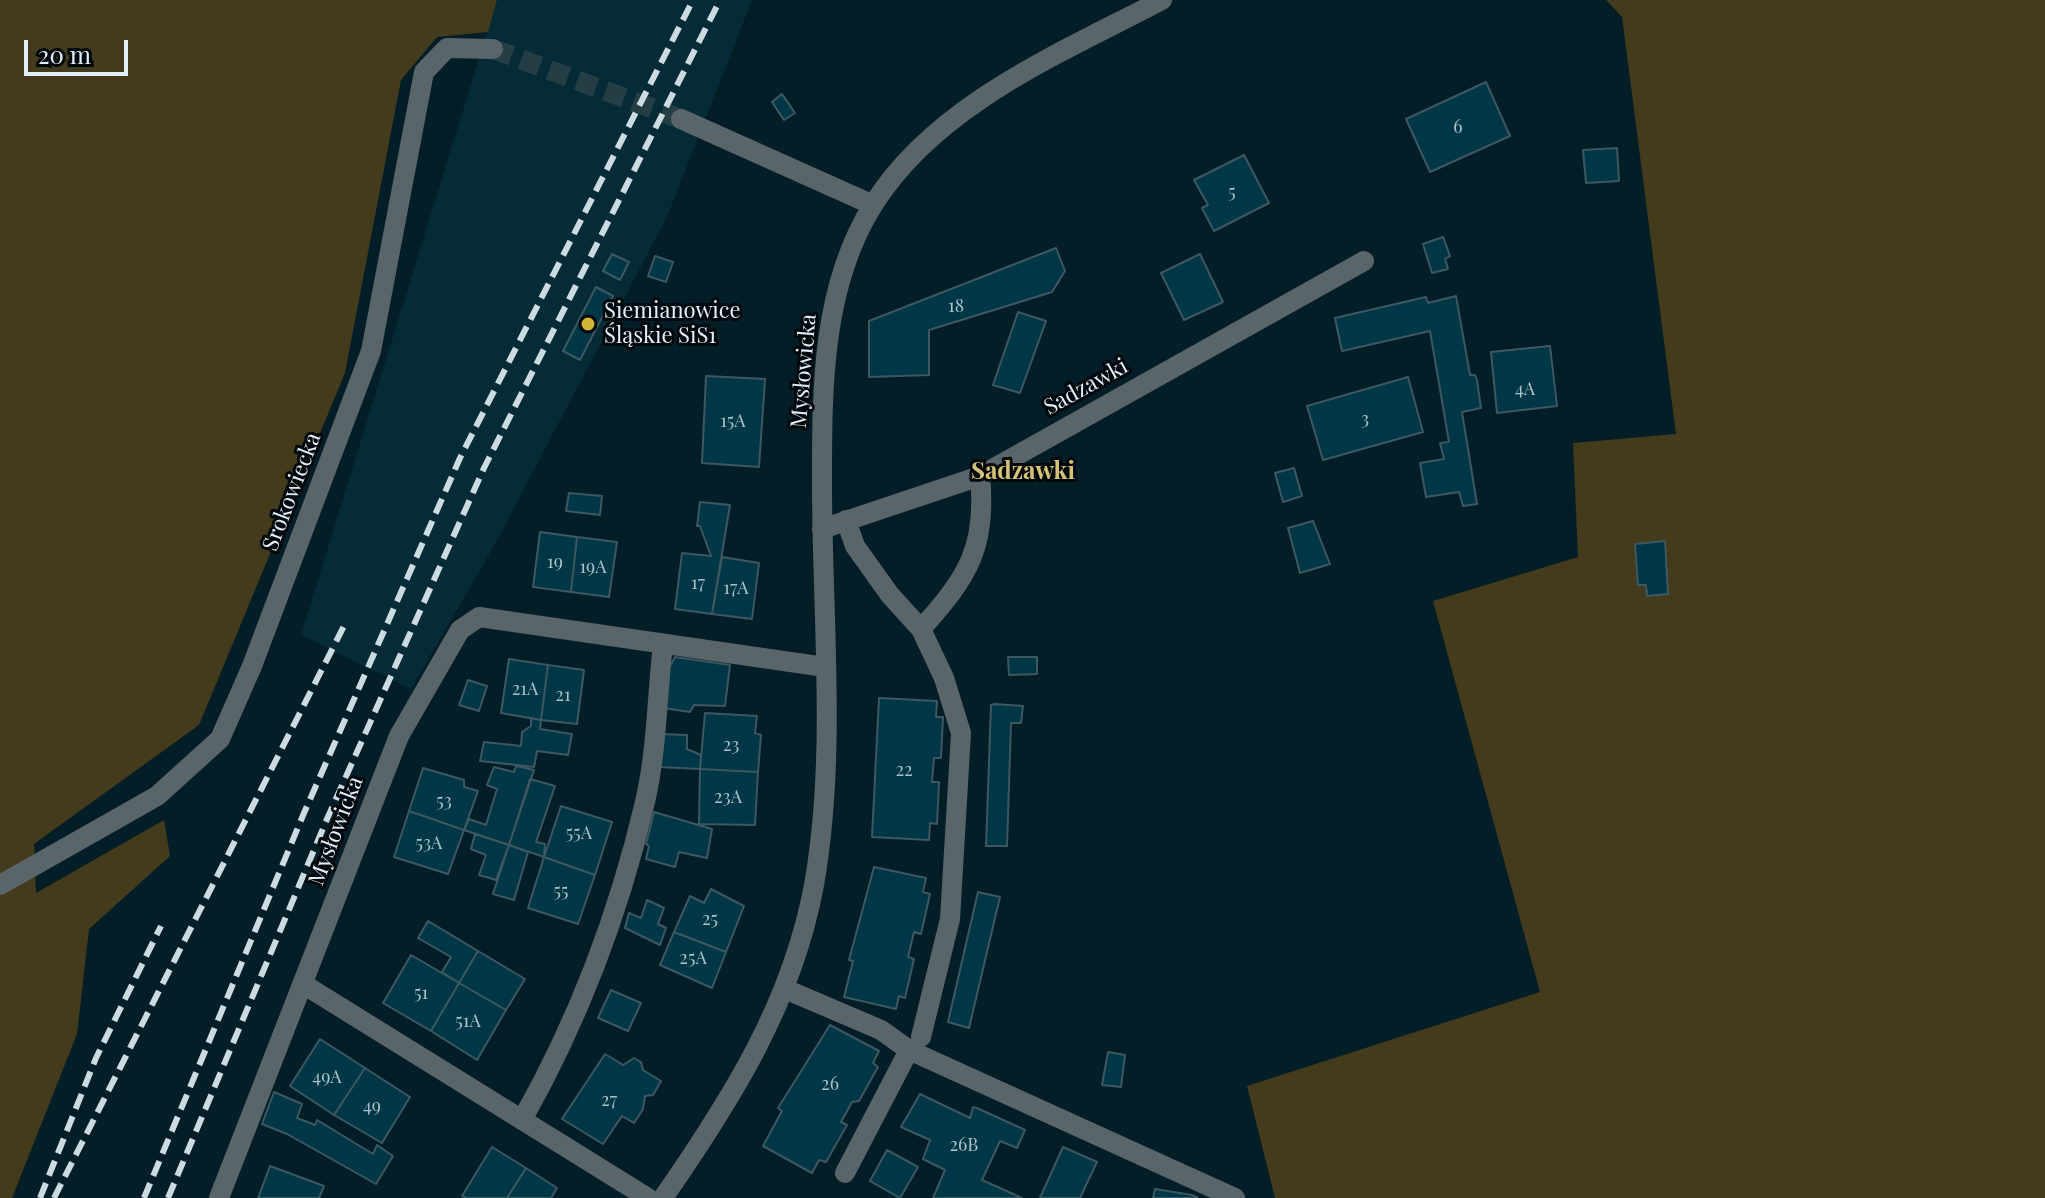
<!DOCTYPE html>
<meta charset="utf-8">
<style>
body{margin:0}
#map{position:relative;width:2045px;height:1198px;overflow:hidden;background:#041e27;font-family:"Playfair Display",serif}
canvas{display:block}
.scale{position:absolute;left:24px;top:40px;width:104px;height:36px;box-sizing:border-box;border:4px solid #e1f0f6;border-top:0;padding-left:10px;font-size:24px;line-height:28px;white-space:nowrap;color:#e1f0f6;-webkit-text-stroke:6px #01070a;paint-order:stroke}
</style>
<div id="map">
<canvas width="2045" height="1198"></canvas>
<div class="scale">20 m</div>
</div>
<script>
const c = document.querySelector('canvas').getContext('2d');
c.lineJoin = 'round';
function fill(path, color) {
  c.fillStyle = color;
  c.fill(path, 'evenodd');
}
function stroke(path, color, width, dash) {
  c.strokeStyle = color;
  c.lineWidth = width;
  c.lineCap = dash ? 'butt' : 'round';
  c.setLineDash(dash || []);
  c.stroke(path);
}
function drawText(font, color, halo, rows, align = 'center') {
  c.font = font + ' "Playfair Display",serif';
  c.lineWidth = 6;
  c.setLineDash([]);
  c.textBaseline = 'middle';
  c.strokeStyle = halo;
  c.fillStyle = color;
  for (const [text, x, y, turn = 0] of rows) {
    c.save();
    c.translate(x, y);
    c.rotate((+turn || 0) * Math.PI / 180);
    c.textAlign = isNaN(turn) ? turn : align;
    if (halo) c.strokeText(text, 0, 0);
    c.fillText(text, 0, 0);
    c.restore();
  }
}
fill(new Path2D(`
 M 497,0 L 752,0 L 667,217 L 495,544 L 411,689 L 301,635 Z`), '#052b37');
fill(new Path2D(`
 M 0,0 L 497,0 L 488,32 L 437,37 L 401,80 L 345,373 L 199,725 L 34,844 L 36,893 L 164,820 L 170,856 L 89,929 L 77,1034 L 12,1198 L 0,1198 Z
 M 1606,0 L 2045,0 L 2045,1198 L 1275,1198 L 1247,1086 L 1540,992 L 1433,601 L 1578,557 L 1573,443 L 1676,434 L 1622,17 Z`), '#433b1b');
const building = new Path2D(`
 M 1486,82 L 1510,136 L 1430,172 L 1406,119 Z
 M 782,94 L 795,113 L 784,120 L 772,102 Z
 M 1617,148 L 1619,181 L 1586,183 L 1583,150 Z
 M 1244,155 L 1269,203 L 1214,231 L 1202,208 L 1208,205 L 1194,180 Z
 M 1443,237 L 1450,256 L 1445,259 L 1448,269 L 1432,273 L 1423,244 Z
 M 1056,248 L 1065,271 L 1052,292 L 929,330 L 929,375 L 869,377 L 869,321 Z
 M 612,254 L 629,262 L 620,280 L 603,271 Z
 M 1200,254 L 1223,302 L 1184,320 L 1161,273 Z
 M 655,256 L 673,262 L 666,282 L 648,276 Z
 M 596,287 L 613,296 L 580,360 L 563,351 Z
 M 1456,296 L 1470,375 L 1475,375 L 1477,380 L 1481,408 L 1462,412 L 1477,504 L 1463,506 L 1459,492 L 1426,497 L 1420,463 L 1444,459 L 1440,443 L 1449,442 L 1430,331 L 1342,351 L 1335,318 L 1426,297 L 1428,303 Z
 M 1018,312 L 1046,321 L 1020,393 L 993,385 Z
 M 1550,346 L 1557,406 L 1497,413 L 1491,352 Z
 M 706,376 L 765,379 L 759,467 L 702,463 Z
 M 1408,377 L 1423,432 L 1323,460 L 1307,406 Z
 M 1294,468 L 1302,496 L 1283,502 L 1275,473 Z
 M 569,493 L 602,496 L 600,515 L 566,511 Z
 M 700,502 L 730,505 L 712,614 L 675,609 L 682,553 L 711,556 L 700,526 L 697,526 Z
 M 1313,521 L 1330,564 L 1300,573 L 1288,528 Z
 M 540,532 L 577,537 L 571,592 L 533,587 Z
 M 577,537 L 617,542 L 609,597 L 571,592 Z
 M 1665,541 L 1668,594 L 1647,596 L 1646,585 L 1638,585 L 1635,544 Z
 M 722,557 L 759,563 L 752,619 L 712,614 Z
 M 675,657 L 730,665 L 725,706 L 694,705 L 690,712 L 663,708 L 669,668 Z
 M 1008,657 L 1037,657 L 1037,674 L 1009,675 Z
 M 509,659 L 548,665 L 541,720 L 501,713 Z
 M 548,665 L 584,670 L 577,724 L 541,720 Z
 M 468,680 L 487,686 L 479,711 L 459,705 Z
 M 879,698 L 937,701 L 936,717 L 943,717 L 941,758 L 934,758 L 932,782 L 939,782 L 937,824 L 930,823 L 929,840 L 872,837 Z
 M 995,704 L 1023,706 L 1021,723 L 1011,723 L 1007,846 L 986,846 L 991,705 Z
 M 705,713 L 757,716 L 755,733 L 761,735 L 758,772 L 700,769 Z
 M 531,718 L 541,720 L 540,729 L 572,734 L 568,755 L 537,751 L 534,767 L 480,761 L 484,742 L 521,746 L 522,732 L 531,726 Z
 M 660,734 L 687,735 L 687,749 L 701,755 L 700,769 L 658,767 Z
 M 516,766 L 534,770 L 509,845 L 464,830 L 469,819 L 486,825 L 497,789 L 487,785 L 494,767 L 514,772 Z
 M 423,768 L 464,780 L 464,787 L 478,791 L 464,830 L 409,811 Z
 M 700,769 L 758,772 L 755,825 L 699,824 Z
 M 530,779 L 555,786 L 536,842 L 545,844 L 544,857 L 509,845 Z
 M 561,806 L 612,822 L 595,875 L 544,857 Z
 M 409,811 L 464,830 L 448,874 L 394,857 Z
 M 654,812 L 712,829 L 707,858 L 679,852 L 675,867 L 646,859 L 649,846 L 646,844 Z
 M 475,834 L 509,845 L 496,880 L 479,875 L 486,855 L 471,849 Z
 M 509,845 L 528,852 L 514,900 L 493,894 Z
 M 544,857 L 595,875 L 578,924 L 528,908 Z
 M 874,867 L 926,878 L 923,892 L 930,894 L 921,934 L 914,932 L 908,957 L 914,959 L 905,998 L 899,996 L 896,1009 L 844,997 L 853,961 L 849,960 Z
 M 711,889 L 744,906 L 726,952 L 674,932 L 690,896 L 704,903 Z
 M 978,892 L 1000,897 L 969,1028 L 948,1022 Z
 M 647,900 L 664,908 L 658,924 L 666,928 L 660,945 L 625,928 L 629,913 L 641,918 Z
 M 428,921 L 478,951 L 459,983 L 442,972 L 451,957 L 418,938 Z
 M 674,932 L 726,952 L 712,988 L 660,965 Z
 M 478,951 L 525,979 L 506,1010 L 459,983 Z
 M 411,955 L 459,983 L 431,1031 L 383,1003 Z
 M 459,983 L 506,1010 L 477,1060 L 431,1031 Z
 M 611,990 L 641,1003 L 628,1031 L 598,1018 Z
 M 830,1025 L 879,1051 L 873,1063 L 878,1067 L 859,1101 L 852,1102 L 841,1122 L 847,1125 L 826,1162 L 819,1160 L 812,1173 L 763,1146 L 782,1111 L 778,1108 Z
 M 320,1039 L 365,1068 L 334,1115 L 290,1086 Z
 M 1108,1052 L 1125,1055 L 1121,1087 L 1102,1085 Z
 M 605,1054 L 623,1065 L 634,1058 L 641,1062 L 643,1070 L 661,1081 L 653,1095 L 645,1096 L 643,1109 L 634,1123 L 622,1116 L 603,1144 L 562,1119 Z
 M 365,1068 L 410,1097 L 382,1143 L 334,1115 Z
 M 274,1092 L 302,1104 L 297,1118 L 315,1125 L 317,1120 L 373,1154 L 377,1145 L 393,1156 L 376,1184 L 287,1134 L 262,1124 Z
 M 920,1094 L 970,1118 L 973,1107 L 977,1108 L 1025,1130 L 1017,1148 L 1000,1141 L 982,1180 L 1022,1198 L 933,1198 L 945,1170 L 923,1159 L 930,1140 L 901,1127 Z
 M 492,1147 L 526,1168 L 507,1198 L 466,1198 L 462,1196 Z
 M 1063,1147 L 1097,1162 L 1080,1198 L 1040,1198 Z
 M 887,1150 L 918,1167 L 900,1198 L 870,1181 Z
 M 270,1166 L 324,1186 L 319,1198 L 258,1198 Z
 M 526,1168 L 557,1188 L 551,1198 L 507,1198 Z
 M 1155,1189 L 1192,1195 L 1198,1198 L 1153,1198 Z`);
fill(building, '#003746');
stroke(building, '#3d5861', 2);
stroke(new Path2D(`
 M 493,49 L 681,119`), '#253e46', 20, [20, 10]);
stroke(new Path2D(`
 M 681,119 L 873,205
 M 846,520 L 855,546 L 890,595 L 921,629 L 944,678 L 961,733 L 950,919 L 921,1037
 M 822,529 L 980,476 L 1364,261
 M 921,629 C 968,577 987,547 980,476
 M 0,885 L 157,796 L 220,739 L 252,666 L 371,351 L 424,72 L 447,48 L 493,49
 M 303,984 L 648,1198
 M 785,989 L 881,1030 L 909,1050 L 1235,1198
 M 522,1120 C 578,1021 619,913 645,802 C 657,751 657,695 663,644
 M 845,1173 L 909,1050
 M 219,1198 L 399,736 L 460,630 L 479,617 L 825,667
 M 663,1198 C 731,1100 792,1004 814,885 C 837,754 822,617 822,485 C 822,391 821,288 873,205 C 936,104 1061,53 1162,0`), '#5a656a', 20);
stroke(new Path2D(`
 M 40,1198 L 96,1058 L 161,926
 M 54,1198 L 346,622
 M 144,1198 L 304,813 L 460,458 L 693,0
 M 168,1198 L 327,819 L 484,468 L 720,0`), '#cbdbe1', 6, [16, 8]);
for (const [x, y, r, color] of [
 [588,324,8,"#d3b635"]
]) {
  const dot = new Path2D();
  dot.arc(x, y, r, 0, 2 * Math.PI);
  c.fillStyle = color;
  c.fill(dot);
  stroke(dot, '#01070a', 3);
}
drawText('18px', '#a9c2ca', null, [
 ["6",1458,127],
 ["5",1232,192],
 ["18",956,306],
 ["4A",1525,389],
 ["3",1365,419],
 ["15A",733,421],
 ["19",555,562],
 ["19A",593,567],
 ["17",698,583],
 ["17A",736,588],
 ["21A",525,689],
 ["21",563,695],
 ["23",731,745],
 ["22",904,770],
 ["23A",728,797],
 ["53",444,801],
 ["55A",579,833],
 ["53A",429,843],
 ["55",561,891],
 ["25",710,919],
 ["25A",693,958],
 ["51",421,993],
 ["51A",468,1021],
 ["49A",327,1077],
 ["26",830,1084],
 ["27",609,1100],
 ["49",372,1106],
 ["26B",964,1145]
]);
drawText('22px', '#e1f0f6', '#01070a', [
 ["Siemianowice",604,311],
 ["Śląskie SiS1",604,336]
], 'left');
drawText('22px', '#e1f0f6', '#01070a', [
 ["Mysłowicka",804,371,-85],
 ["Sadzawki",1086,387,-29],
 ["Srokowiecka",292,492,-69],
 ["Mysłowicka",336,831,-69]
]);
drawText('bold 24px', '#d5c275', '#01070a', [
 ["Sadzawki",1023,472]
]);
</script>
